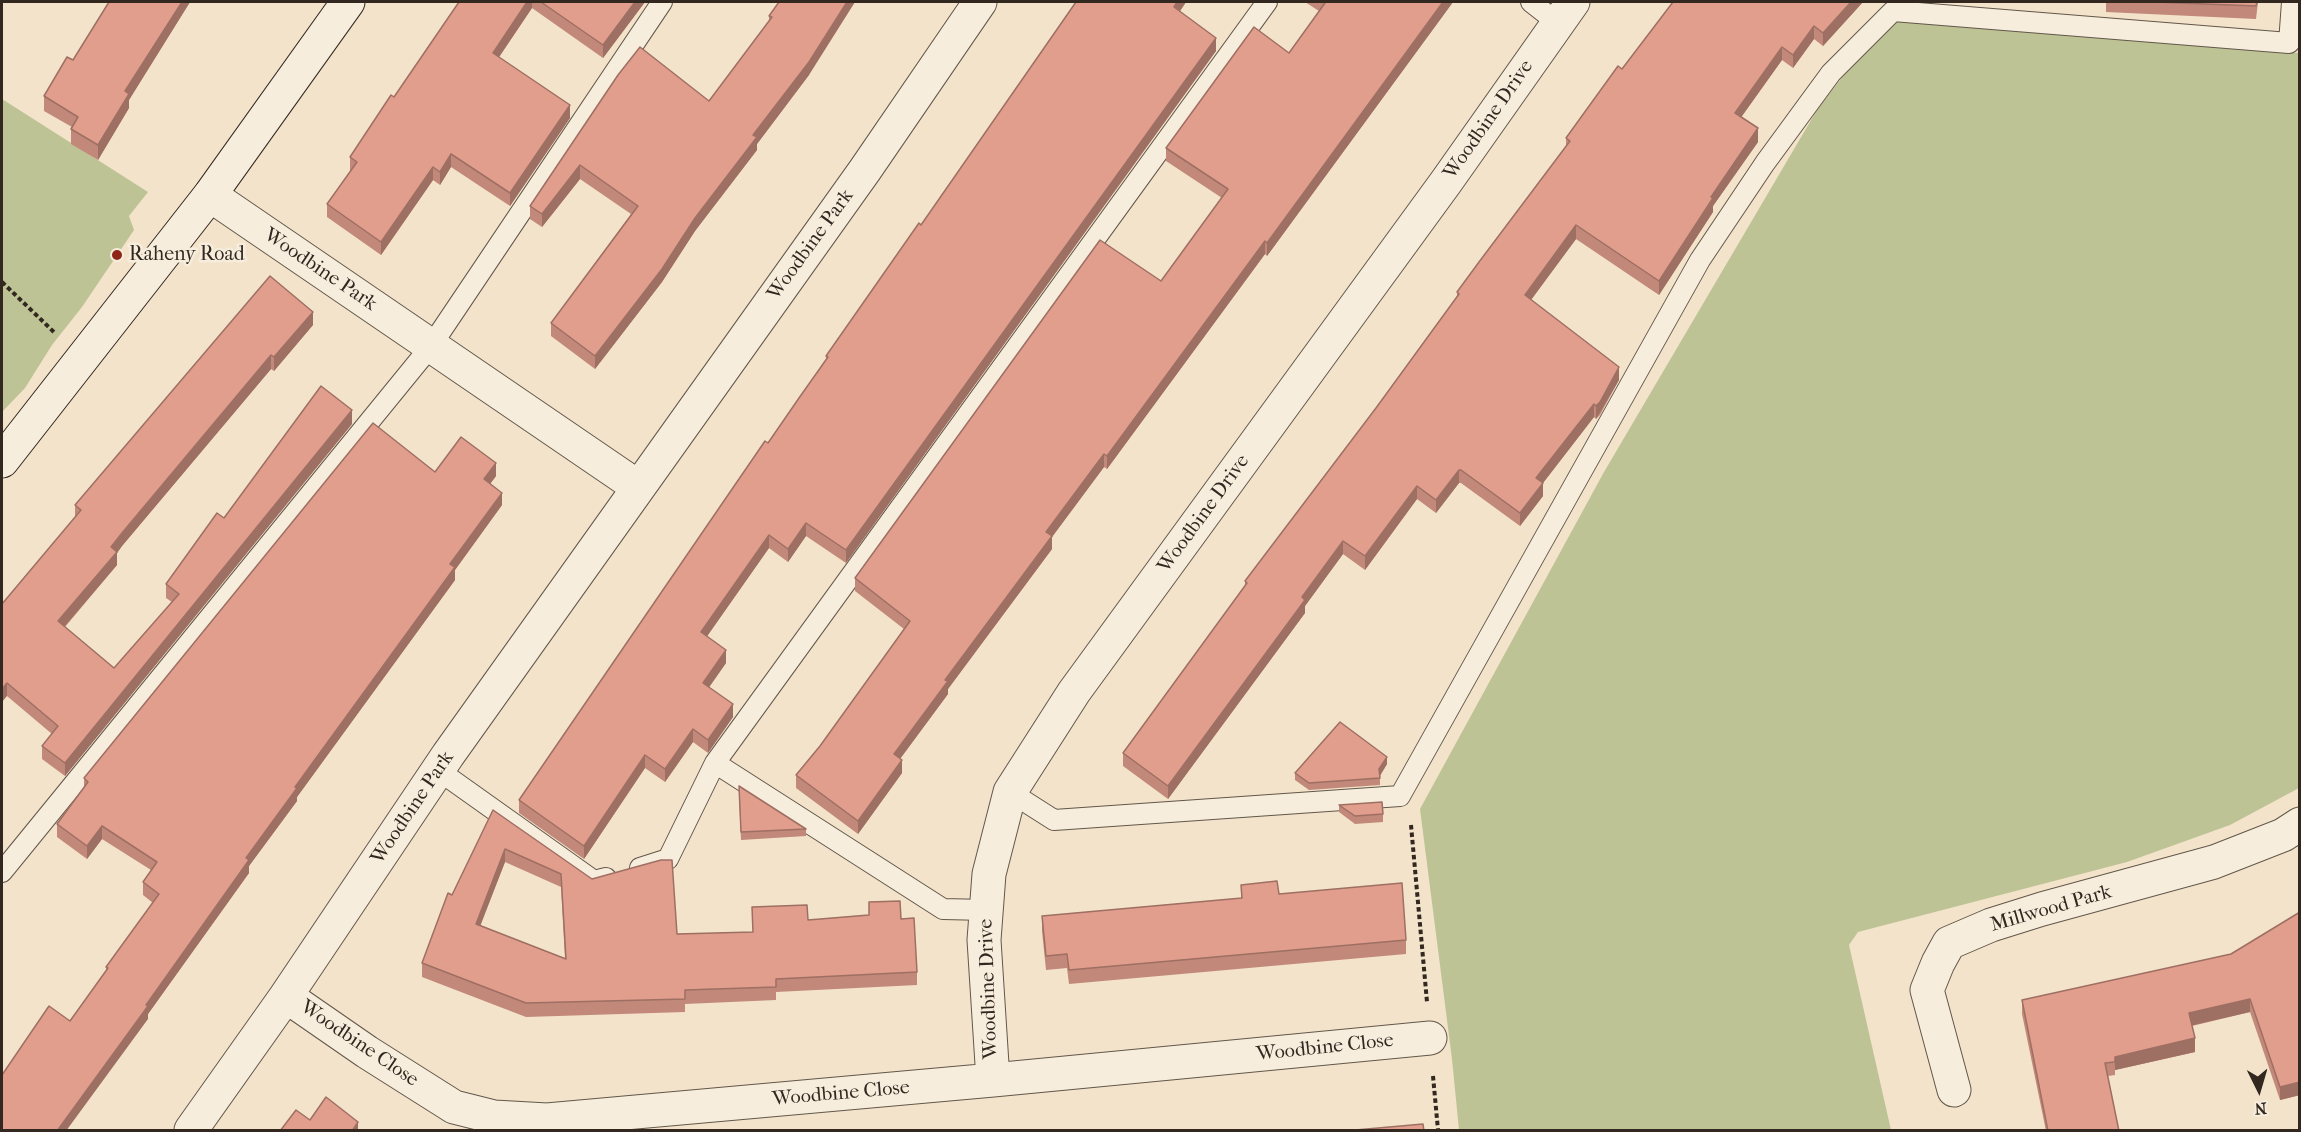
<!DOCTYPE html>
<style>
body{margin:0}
#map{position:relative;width:2301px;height:1132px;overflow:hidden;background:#f3e3ca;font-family:"IM FELL French Canon",serif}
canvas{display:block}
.frame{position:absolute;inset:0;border:3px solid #322820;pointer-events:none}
.north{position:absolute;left:2229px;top:1060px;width:60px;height:60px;-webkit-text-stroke:4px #f7eddd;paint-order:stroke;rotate:175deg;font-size:16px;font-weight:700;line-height:24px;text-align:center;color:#322820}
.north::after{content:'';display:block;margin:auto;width:21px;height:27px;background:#322820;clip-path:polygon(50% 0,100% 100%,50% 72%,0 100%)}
</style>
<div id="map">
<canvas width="2301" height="1132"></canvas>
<div class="frame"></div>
<div class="north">N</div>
</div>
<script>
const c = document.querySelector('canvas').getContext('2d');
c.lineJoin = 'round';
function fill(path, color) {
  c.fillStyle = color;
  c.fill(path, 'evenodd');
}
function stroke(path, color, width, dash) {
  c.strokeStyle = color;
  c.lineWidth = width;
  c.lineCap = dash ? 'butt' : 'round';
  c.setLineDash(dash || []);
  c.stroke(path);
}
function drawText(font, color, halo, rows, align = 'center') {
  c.font = font + ' "IM FELL French Canon",serif';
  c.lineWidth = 5;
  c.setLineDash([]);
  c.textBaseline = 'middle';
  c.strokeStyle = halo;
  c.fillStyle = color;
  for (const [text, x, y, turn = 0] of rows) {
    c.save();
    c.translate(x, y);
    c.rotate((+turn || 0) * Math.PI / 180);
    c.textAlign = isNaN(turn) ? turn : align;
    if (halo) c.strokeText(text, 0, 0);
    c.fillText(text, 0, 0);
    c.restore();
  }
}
fill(new Path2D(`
 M 1894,21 L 2299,53 L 2299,788 L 2230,825 L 2127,862 L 1858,932 L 1849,945 L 1891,1130 L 1459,1130 L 1452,1059 L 1420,809 L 1604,472 L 1817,110 L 1860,54 Z
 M 2,99 L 148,192 L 129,216 L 134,230 L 82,307 L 52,345 L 25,388 L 2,412 Z`), '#bec395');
const lane = new Path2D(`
 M 1531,2 L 1558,23
 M 715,763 L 943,909 L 986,910
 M 438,770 L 594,881 L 606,878
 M 1010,792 L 1054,820 L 1400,796 L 1700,260 L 1765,163 L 1831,73 L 1893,11 L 2289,43 L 2292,2
 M 640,868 L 668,859 L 715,763 L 1267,2
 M 2,872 L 431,346 L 662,2`);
const street = new Path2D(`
 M 210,195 L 638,487
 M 286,996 L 367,1052 L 454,1107 L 494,1117 L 547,1120 L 993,1080 L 1430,1038
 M 993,1080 L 984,940 L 989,874 L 1010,792 L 1074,692 L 1446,182 L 1573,2
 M 1954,1090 L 1927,990 L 1938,963 L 1949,943 L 1991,925 L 2042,909 L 2214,862 L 2283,835 L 2300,824
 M 191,1130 L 286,996 L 448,755 L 865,170 L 980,2`);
const secondary = new Path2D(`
 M 2,461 L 210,195 L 348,2`);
stroke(lane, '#62574a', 22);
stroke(street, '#62574a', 35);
stroke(secondary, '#322820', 35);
stroke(new Path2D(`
 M 2,282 L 56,334
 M 1411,825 L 1427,1002
 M 1433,1076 L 1438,1130`), '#322820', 4, [4.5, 3]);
stroke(lane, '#f7eddd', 20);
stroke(street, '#f7eddd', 33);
stroke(secondary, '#f7eddd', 33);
fill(new Path2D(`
 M 109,2 L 190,2 L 129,100 L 129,108 L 98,160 L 71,144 L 71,129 L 72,127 L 44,111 L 44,96 L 73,60 Z
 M 459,2 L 645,2 L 603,58 L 532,8 L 499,57 L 570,118 L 510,206 L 451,167 L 440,185 L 433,180 L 381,255 L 327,217 L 327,204 L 351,171 L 350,170 L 350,157 L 394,97 Z
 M 779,2 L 809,75 L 757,144 L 757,150 L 695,231 L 662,282 L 595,369 L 551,336 L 551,323 L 631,214 L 580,179 L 542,227 L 530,219 L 530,206 L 618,75 L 709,101 L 769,21 L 769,16 Z
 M 1076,2 L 1186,2 L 1180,11 L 1216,51 L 846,563 L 806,536 L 788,562 L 769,548 L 707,636 L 726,663 L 709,687 L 733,717 L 708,753 L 693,742 L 665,782 L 645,768 L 584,859 L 519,813 L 519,800 L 799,398 L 826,359 L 826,356 L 921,225 Z
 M 1305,2 L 1453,2 L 1267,256 L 1265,254 L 1107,469 L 1104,467 L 1052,537 L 1052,549 L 948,689 L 948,694 L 900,759 L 902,773 L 858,834 L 796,788 L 796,775 L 820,746 L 904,629 L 855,591 L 855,578 L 1161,281 L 1222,198 L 1166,161 L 1166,148 L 1289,53 L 1319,11 Z
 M 1863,2 L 1823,46 L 1814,39 L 1793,68 L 1782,60 L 1741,117 L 1758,142 L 1713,206 L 1713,212 L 1659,295 L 1576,239 L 1531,300 L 1619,380 L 1600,415 L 1596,419 L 1594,417 L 1543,483 L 1543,496 L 1520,526 L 1461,483 L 1459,483 L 1436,513 L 1417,499 L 1365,570 L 1343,554 L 1305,606 L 1305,613 L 1168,799 L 1123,766 L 1123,753 L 1245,586 L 1245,581 L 1376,408 L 1457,297 L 1457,292 L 1566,147 L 1566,138 L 1622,69 Z
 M 2106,2 L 2258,2 L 2256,19 L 2106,12 Z
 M 313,312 L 313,325 L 274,371 L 271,369 L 122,546 L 117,553 L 117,565 L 65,627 L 114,668 L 172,602 L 166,598 L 166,584 L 224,518 L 352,424 L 65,776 L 42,759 L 42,746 L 52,734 L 7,696 L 2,604 L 75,517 L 75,505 Z
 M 435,472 L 496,476 L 490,484 L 502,505 L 455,570 L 455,580 L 297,797 L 297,801 L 249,866 L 249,873 L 148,1014 L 148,1019 L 70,1021 L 106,971 L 106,967 L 153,903 L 143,895 L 143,882 L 151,870 L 102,839 L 87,859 L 57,837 L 57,824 L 84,789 L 84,778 Z
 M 1387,764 L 1380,776 L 1380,785 L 1309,790 L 1295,780 L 1295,773 Z
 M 739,793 L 806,829 L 806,836 L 741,840 Z
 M 1339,805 L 1383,814 L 1383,822 L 1355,824 L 1339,812 Z
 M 493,810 L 592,879 L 677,934 L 753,932 L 752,907 L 808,920 L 869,915 L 869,902 L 901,919 L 917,972 L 917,985 L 776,992 L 776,1000 L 685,1004 L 685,1012 L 526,1017 L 422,977 L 422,963 L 452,895 ZM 505,862 L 561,887 L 565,959 L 480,925 Z
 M 1241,885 L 1279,894 L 1406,940 L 1406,954 L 1069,984 L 1067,968 L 1046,970 L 1042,931 L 1042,916 L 1241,898 Z
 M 2300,912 L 2300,1095 L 2280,1100 L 2250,1012 L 2192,1026 L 2195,1052 L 2115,1070 L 2115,1075 L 2108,1076 L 2119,1131 L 2046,1131 L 2022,1014 L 2022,1000 L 2231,954 Z`), '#c28879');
fill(new Path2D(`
 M 182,2 L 190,2 L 129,100 L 129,108 L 98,160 L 98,145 L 125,91 Z
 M 527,2 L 532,2 L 532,8 L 493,66 L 493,53 Z
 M 635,2 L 645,2 L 603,58 L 603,45 Z
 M 847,2 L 855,2 L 809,75 L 757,144 L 757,150 L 695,231 L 662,282 L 595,369 L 595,356 L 695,218 Z
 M 1177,2 L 1186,2 L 1174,20 L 1174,7 Z
 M 1443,2 L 1453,2 L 1267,256 L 1267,243 Z
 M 1851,2 L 1863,2 L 1823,46 L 1823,33 Z
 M 1814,26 L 1814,39 L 1793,68 L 1793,55 Z
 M 1216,38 L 1216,51 L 846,563 L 846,550 Z
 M 1782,47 L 1782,60 L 1735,126 L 1735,113 Z
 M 570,105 L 570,118 L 510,206 L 510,193 Z
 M 1758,128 L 1758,142 L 1713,206 L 1713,212 L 1659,295 L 1659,281 L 1711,197 Z
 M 451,154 L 451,167 L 440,185 L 440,172 Z
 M 580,165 L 580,179 L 542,227 L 542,214 Z
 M 433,167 L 433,180 L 381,255 L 381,242 Z
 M 1576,225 L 1576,239 L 1525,308 L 1525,295 Z
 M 1265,241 L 1265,254 L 1107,469 L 1107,456 Z
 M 313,312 L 313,325 L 274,371 L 274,357 Z
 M 271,355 L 271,369 L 122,546 L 117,553 L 117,565 L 58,634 L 58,621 L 111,547 Z
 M 1619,367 L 1619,380 L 1596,419 L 1596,406 Z
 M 1594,404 L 1594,417 L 1543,483 L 1543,496 L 1520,526 L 1520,513 L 1536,478 Z
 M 352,410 L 352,424 L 65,776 L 65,763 Z
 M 1104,454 L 1104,467 L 1052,537 L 1052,549 L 948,689 L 948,694 L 894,767 L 894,754 L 1046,532 Z
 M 496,463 L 496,476 L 484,492 L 484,479 Z
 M 1459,470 L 1459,483 L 1436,513 L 1436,500 Z
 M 1417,486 L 1417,499 L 1365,570 L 1365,556 Z
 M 502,493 L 502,505 L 455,570 L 455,580 L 297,797 L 297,801 L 249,866 L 249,873 L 148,1014 L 148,1019 L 66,1131 L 57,1131 L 146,1005 L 295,787 L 450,564 Z
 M 806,523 L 806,536 L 788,562 L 788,549 Z
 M 769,535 L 769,548 L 701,645 L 701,632 Z
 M 1343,541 L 1343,554 L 1305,606 L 1305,613 L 1168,799 L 1168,786 L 1302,597 Z
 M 726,650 L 726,663 L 703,696 L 703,683 Z
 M 7,683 L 7,696 L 2,702 L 2,689 Z
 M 733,704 L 733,717 L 708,753 L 708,740 Z
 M 693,729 L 693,742 L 665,782 L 665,769 Z
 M 645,755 L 645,768 L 584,859 L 584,846 Z
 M 1387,757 L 1387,764 L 1379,777 L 1379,769 Z
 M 902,760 L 902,773 L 858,834 L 858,821 Z
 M 102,826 L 102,839 L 87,859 L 87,846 Z
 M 505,849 L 505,862 L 476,937 L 476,924 Z
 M 2250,999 L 2250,1012 L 2189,1026 L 2189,1013 Z
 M 2195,1038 L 2195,1052 L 2115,1070 L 2115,1057 Z
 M 2300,1082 L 2300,1095 L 2280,1100 L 2280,1087 Z
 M 358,1122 L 358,1131 L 352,1131 Z`), '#9e6f63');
const building = new Path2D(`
 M 109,2 L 182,2 L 125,91 L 129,94 L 98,145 L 71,129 L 78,117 L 44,96 L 67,57 L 73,60 Z
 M 459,2 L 527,2 L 493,53 L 570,105 L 510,193 L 451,154 L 440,172 L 433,167 L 381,242 L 327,204 L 357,162 L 350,157 L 391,95 L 394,97 Z
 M 541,2 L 635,2 L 603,45 Z
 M 779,2 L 847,2 L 809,62 L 753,135 L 757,137 L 695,218 L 662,269 L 595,356 L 551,323 L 638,206 L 580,165 L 542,214 L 530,206 L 618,75 L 640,47 L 709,101 L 772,17 L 769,16 Z
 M 1076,2 L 1177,2 L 1174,7 L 1216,38 L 846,550 L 806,523 L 788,549 L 769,535 L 701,632 L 726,650 L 703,683 L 733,704 L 708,740 L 693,729 L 665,769 L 645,755 L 584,846 L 519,800 L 765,441 L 768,443 L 799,398 L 828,357 L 826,356 L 919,223 L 921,225 Z
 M 1323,2 L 1443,2 L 1267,243 L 1265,241 L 1107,456 L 1104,454 L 1046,532 L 1052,536 L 945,680 L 948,681 L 894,754 L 902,760 L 858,821 L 796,775 L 820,746 L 910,621 L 855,578 L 1100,240 L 1161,281 L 1228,189 L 1166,148 L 1254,27 L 1289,53 L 1325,3 Z
 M 1673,2 L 1851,2 L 1823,33 L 1814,26 L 1793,55 L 1782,47 L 1735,113 L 1758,128 L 1711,197 L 1713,198 L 1659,281 L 1576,225 L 1525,295 L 1619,367 L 1600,402 L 1596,406 L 1594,404 L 1536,478 L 1543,483 L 1520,513 L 1461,470 L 1459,470 L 1436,500 L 1417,486 L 1365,556 L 1343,541 L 1302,597 L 1305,600 L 1168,786 L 1123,753 L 1247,583 L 1245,581 L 1376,408 L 1459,294 L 1457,292 L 1479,262 L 1570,141 L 1566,138 L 1618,66 L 1622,69 Z
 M 2155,2 L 2257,2 L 2256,6 Z
 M 270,276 L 313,312 L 274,357 L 271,355 L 122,533 L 111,547 L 117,552 L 58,621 L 114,668 L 179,594 L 166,584 L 217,513 L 224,518 L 321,386 L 352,410 L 65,763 L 42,746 L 58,726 L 7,683 L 2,689 L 2,604 L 81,510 L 75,505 Z
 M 373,423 L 435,472 L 461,437 L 496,463 L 484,479 L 502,493 L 450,564 L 455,567 L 295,787 L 297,788 L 246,858 L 249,860 L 146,1005 L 148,1006 L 57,1131 L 2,1131 L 2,1075 L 49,1006 L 70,1021 L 108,968 L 106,967 L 159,894 L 143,882 L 157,862 L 102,826 L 87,846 L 57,824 L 88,782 L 84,778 Z
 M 1340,722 L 1387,757 L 1379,769 L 1380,778 L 1309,783 L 1295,773 Z
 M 739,786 L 806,829 L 741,832 Z
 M 1382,802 L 1383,814 L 1355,816 L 1339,805 Z
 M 493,810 L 592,879 L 661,860 L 672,860 L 677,934 L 753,932 L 752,907 L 807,905 L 808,920 L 869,915 L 869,902 L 900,901 L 901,919 L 914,918 L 917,972 L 776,979 L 776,987 L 685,990 L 685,999 L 526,1003 L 422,963 L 448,893 L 452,895 ZM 505,849 L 561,874 L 566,959 L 476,924 Z
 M 1277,881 L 1279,894 L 1402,883 L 1406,940 L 1069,970 L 1067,954 L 1046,956 L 1042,916 L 1242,898 L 1241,885 Z
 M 2300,912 L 2300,1082 L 2280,1087 L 2250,999 L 2189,1013 L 2195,1038 L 2115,1057 L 2115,1062 L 2105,1063 L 2119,1131 L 2048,1131 L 2022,1000 L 2231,954 Z
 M 326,1097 L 358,1122 L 352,1131 L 280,1131 L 296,1110 L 310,1120 Z
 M 1423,1124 L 1424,1131 L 1344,1131 Z`);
fill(building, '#e29e8d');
stroke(building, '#9e6f63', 1.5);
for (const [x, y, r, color] of [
 [117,255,6,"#8f2418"]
]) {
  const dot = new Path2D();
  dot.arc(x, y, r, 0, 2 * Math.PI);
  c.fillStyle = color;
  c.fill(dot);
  stroke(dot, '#f7eddd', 2);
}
drawText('20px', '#322820', '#f7eddd', [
 ["Woodbine Drive",1489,120,-55],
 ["Woodbine Park",811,245,-54],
 ["Woodbine Park",320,270,34],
 ["Woodbine Drive",1204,514,-54],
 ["Woodbine Park",413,808,-56],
 ["Millwood Park",2051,909,-16],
 ["Woodbine Drive",989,989,-92],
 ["Woodbine Close",359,1044,34],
 ["Woodbine Close",1325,1048,-6],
 ["Woodbine Close",841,1094,-5]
]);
drawText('20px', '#322820', '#f7eddd', [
 ["Raheny Road",129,255]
], 'left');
</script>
